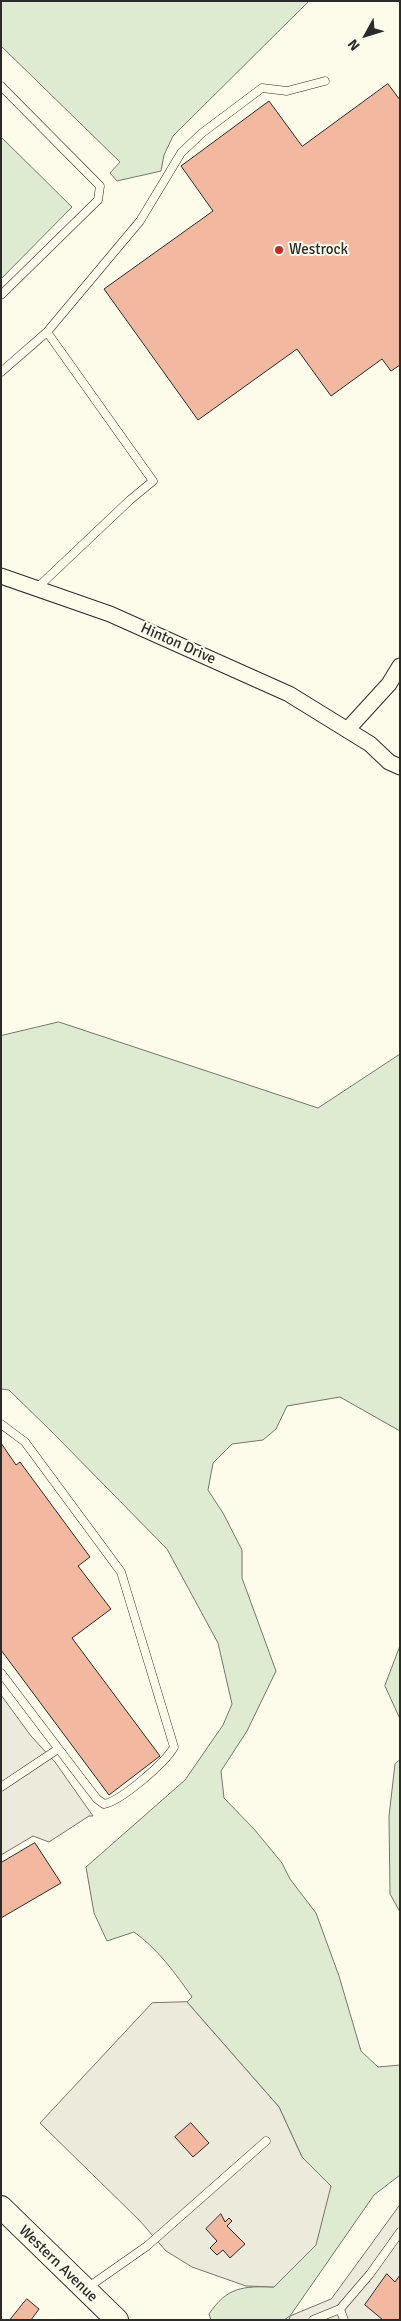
<!DOCTYPE html>
<style>
body{margin:0}
#map{position:relative;width:401px;height:2321px;overflow:hidden;background:#fdfbea;font-family:Signika,sans-serif}
canvas{display:block}
.frame{position:absolute;inset:0;border:2px solid #2b2b2b;pointer-events:none}
.north{position:absolute;left:341px;top:10px;width:50px;height:50px;-webkit-text-stroke:4px #fdfbea;paint-order:stroke;rotate:231deg;font-size:14px;font-weight:700;line-height:20px;text-align:center;color:#2b2b2b}
.north::after{content:'';display:block;margin:auto;width:18px;height:22px;background:#2b2b2b;clip-path:polygon(50% 0,100% 100%,50% 72%,0 100%)}
</style>
<div id="map">
<canvas width="401" height="2321"></canvas>
<div class="frame"></div>
<div class="north">N</div>
</div>
<script>
const c = document.querySelector('canvas').getContext('2d');
c.lineJoin = 'round';
function fill(path, color) {
  c.fillStyle = color;
  c.fill(path, 'evenodd');
}
function stroke(path, color, width, dash) {
  c.strokeStyle = color;
  c.lineWidth = width;
  c.lineCap = dash ? 'butt' : 'round';
  c.setLineDash(dash || []);
  c.stroke(path);
}
function drawText(font, color, halo, rows, align = 'center') {
  c.font = font + ' Signika,sans-serif';
  c.lineWidth = 4;
  c.setLineDash([]);
  c.textBaseline = 'middle';
  c.strokeStyle = halo;
  c.fillStyle = color;
  for (const [text, x, y, turn = 0] of rows) {
    c.save();
    c.translate(x, y);
    c.rotate((+turn || 0) * Math.PI / 180);
    c.textAlign = isNaN(turn) ? turn : align;
    if (halo) c.strokeText(text, 0, 0);
    c.fillText(text, 0, 0);
    c.restore();
  }
}
const green = new Path2D(`
 M 1,1 L 309,1 L 173,136 L 164,155 L 161,171 L 117,181 L 110,173 L 120,162 L 1,46 Z
 M 1,137 L 72,207 L 1,279 Z
 M 59,1022 L 318,1108 L 400,1054 L 400,1431 L 340,1397 L 287,1406 L 276,1429 L 263,1440 L 232,1444 L 213,1463 L 208,1490 L 223,1513 L 242,1550 L 242,1578 L 276,1671 L 247,1731 L 221,1771 L 224,1798 L 254,1829 L 282,1863 L 290,1879 L 316,1913 L 339,1976 L 361,2051 L 378,2067 L 400,2065 L 400,2175 L 374,2195 L 290,2316 L 284,2320 L 211,2320 L 209,2314 C 227,2287 243,2286 274,2287 L 331,2186 L 302,2157 L 279,2107 L 187,2002 L 192,1997 C 175,1973 158,1949 134,1932 L 107,1941 L 94,1913 L 86,1867 L 185,1780 L 223,1725 L 232,1704 L 218,1643 L 167,1549 L 53,1433 L 9,1390 L 1,1389 L 1,1036 Z
 M 400,1646 L 400,1719 L 385,1686 Z
 M 400,1760 L 400,1912 L 390,1894 L 389,1816 L 395,1764 Z`);
fill(green, '#deebd1');
stroke(green, '#74746e', 1);
const parking = new Path2D(`
 M 1,1695 L 31,1736 L 55,1762 L 93,1816 L 89,1816 L 49,1842 L 33,1836 L 1,1855 Z
 M 187,2002 L 279,2107 L 302,2157 L 331,2186 L 316,2245 L 274,2287 L 246,2286 L 192,2267 L 166,2251 L 140,2221 L 40,2123 L 152,2003 Z
 M 400,2205 L 400,2320 L 289,2320 L 290,2316 L 331,2299 Z`);
fill(parking, '#eceadb');
stroke(parking, '#74746e', 1);
const building = new Path2D(`
 M 388,84 L 400,100 L 400,365 L 391,371 L 382,359 L 331,396 L 297,349 L 198,420 L 104,289 L 213,211 L 181,166 L 269,101 L 302,146 Z
 M 1,1443 L 16,1465 L 20,1462 L 90,1557 L 78,1566 L 111,1609 L 72,1638 L 160,1756 L 109,1795 L 1,1650 Z
 M 35,1843 L 61,1883 L 1,1918 L 1,1863 Z
 M 191,2123 L 209,2143 L 193,2157 L 175,2137 Z
 M 221,2214 L 225,2222 L 229,2218 L 232,2221 L 227,2226 L 245,2244 L 230,2258 L 223,2250 L 217,2255 L 210,2248 L 217,2241 L 206,2229 Z
 M 387,2274 L 395,2282 L 400,2275 L 400,2320 L 383,2320 L 365,2305 Z
 M 27,2299 L 39,2309 L 31,2320 L 10,2320 Z`);
fill(building, '#f2b8a0');
stroke(building, '#2b2b2b', 1);
const lane = new Path2D(`
 M 1,86 L 100,186 L 98,200 L 1,295
 M 47,332 L 140,221 L 181,153 L 202,133 L 262,88 L 287,91 L 325,81
 M 1,372 L 47,332 L 153,481 L 130,500 L 37,588
 M 1,1424 L 25,1442 L 121,1572 L 174,1747 C 165,1763 121,1801 104,1804 L 97,1799 L 80,1777 L 1,1673
 M 1,1787 L 58,1749
 M 87,2288 L 147,2246 L 266,2141
 M 340,2309 L 344,2320
 M 313,2320 L 340,2309 L 370,2274 L 400,2232`);
const street = new Path2D(`
 M 1,576 L 110,614 L 289,694 L 370,744 L 389,762 L 400,767
 M 347,730 L 389,684 L 400,666`);
const primary = new Path2D(`
 M 1,2207 L 117,2320`);
stroke(lane, '#2b2b2b', 9);
stroke(street, '#2b2b2b', 17);
stroke(primary, '#2b2b2b', 24);
stroke(lane, '#fdfbea', 8);
stroke(street, '#fdfbea', 15);
stroke(primary, '#fdfbea', 22);
for (const [x, y, r, color] of [
 [279,250,5,"#c62828"]
]) {
  const dot = new Path2D();
  dot.arc(x, y, r, 0, 2 * Math.PI);
  c.fillStyle = color;
  c.fill(dot);
  stroke(dot, '#fdfbea', 2);
}
drawText('15px', '#2b2b2b', '#fdfbea', [
 ["Westrock",289,250]
], 'left');
drawText('15px', '#2b2b2b', '#fdfbea', [
 ["Hinton Drive",178,644,24],
 ["Western Avenue",58,2264,44]
]);
</script>
